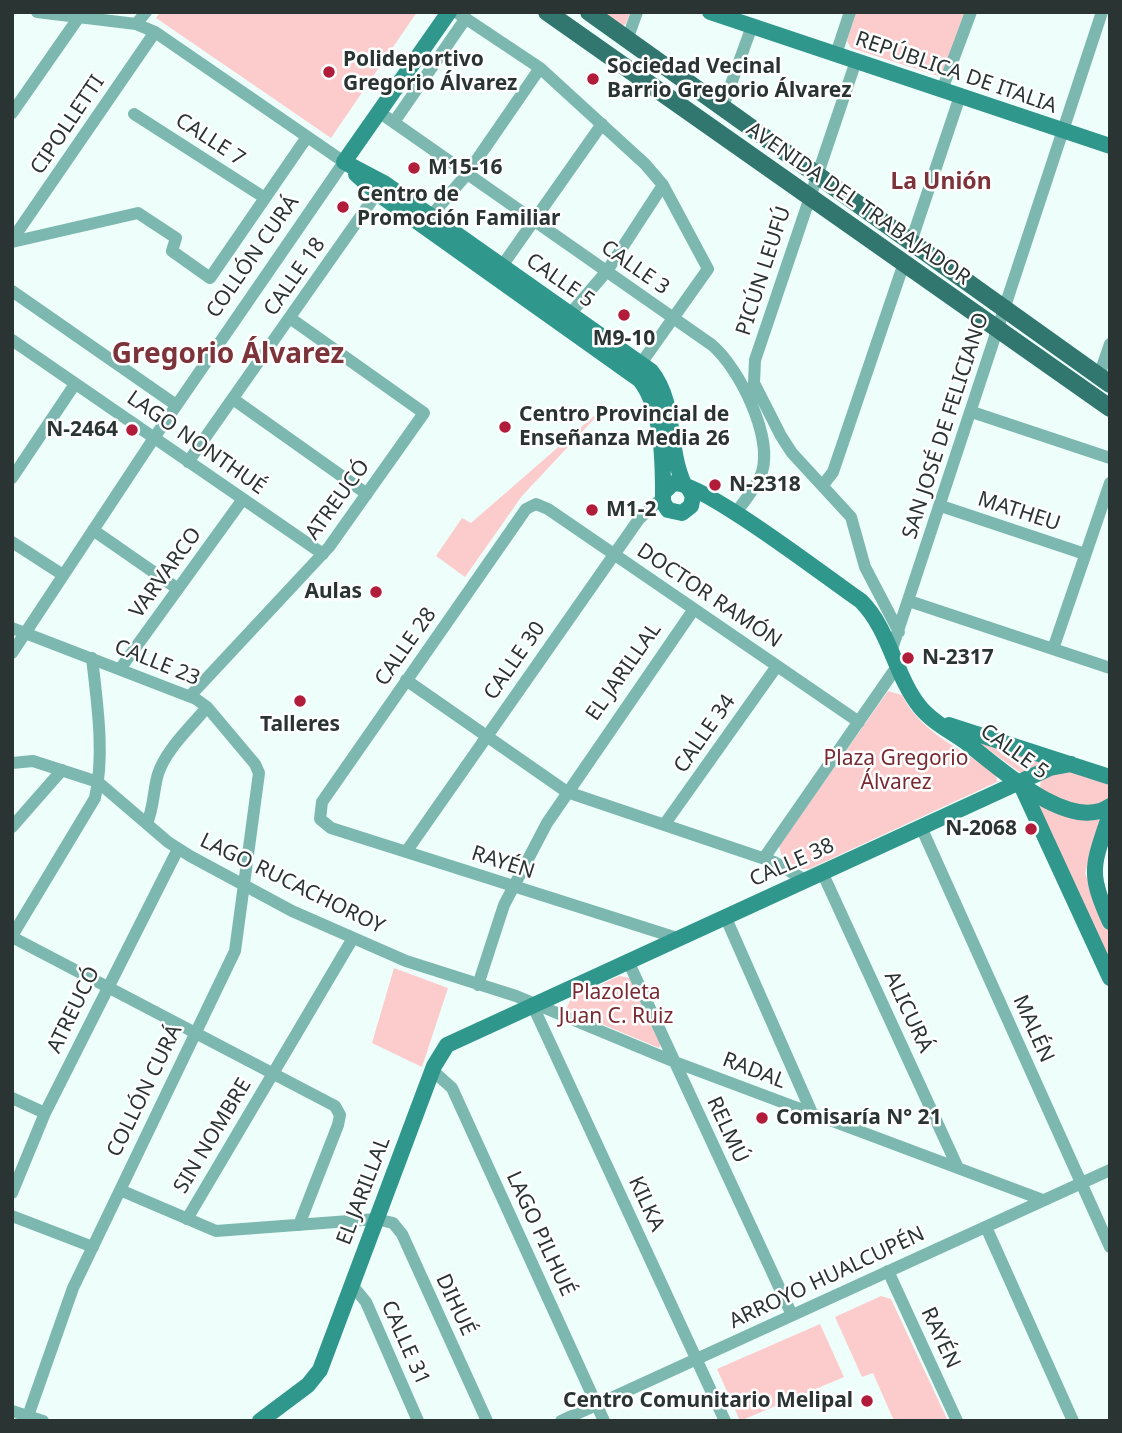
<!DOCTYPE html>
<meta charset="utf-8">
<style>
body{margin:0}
#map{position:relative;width:1122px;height:1433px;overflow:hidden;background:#eefefb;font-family:"Noto Sans",sans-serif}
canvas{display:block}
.frame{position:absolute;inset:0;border:14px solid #2a3432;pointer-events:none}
</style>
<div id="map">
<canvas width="1122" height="1433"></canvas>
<div class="frame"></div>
</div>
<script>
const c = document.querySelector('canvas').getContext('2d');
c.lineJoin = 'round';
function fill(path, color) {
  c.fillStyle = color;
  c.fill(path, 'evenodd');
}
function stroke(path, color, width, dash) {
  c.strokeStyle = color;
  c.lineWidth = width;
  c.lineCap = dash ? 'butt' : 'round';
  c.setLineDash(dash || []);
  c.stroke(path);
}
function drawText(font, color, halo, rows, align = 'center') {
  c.font = font + ' "Noto Sans",sans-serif';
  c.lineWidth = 5;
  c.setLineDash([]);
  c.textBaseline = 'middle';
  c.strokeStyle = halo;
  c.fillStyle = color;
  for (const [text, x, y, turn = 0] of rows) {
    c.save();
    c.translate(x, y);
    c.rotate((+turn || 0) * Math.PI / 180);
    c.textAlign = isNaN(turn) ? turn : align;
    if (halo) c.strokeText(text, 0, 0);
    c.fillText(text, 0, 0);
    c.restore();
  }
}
fill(new Path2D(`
 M 160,12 L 417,12 L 331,138 L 156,18 Z
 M 597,12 L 630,12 L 626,24 L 621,27 Z
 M 856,12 L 967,12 L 943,74 L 938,76 L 851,48 L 847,41 Z
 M 610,402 L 522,496 L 465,577 L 436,556 L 462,518 L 471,523 Z
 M 888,691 L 902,695 C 921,733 962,750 996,772 L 997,782 L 809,869 L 801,869 L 782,858 L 779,846 Z
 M 976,741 L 1047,764 L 1021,773 Z
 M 1065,770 L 1107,784 L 1110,788 L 1108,801 L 1085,807 L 1046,794 L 1040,788 L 1041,779 Z
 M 1038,804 L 1101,818 L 1085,873 L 1110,933 L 1110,964 Z
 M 394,968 L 448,988 L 422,1067 L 372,1043 Z
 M 619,976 L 630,978 L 661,1044 L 659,1048 L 566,1009 L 571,999 Z
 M 881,1296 L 891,1299 L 948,1421 L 894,1421 L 873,1373 L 862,1377 L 835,1317 Z
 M 820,1324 L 844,1377 L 740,1421 L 717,1369 Z`), '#fccccd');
stroke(new Path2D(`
 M 456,12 L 540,68 L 645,164 L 663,185 L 708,269 L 637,369
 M 136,24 L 146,12
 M 627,40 L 637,12
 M 836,54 L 850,12
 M 856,61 L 755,360 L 754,383 L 781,436 L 792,453 L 851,517 L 865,567 L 899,632
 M 942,90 L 971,12
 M 722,109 L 752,26
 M 379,112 L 712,345 C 739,368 773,436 762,472 C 757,487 744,501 735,514
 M 12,113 L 79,17
 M 134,114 L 265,198
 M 394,122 L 466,18
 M 431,216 L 467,174 L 540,68
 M 12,240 L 155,32
 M 12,242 L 138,213 L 176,238 L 172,251 L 210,278 L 307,137
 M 911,242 L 960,96
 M 497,273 L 602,124
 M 12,291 L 176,405
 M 570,314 L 607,271 L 663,185
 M 12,340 L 323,554
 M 1099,376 L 1110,344
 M 233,399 L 367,494
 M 972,412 L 1110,458
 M 188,462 L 382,186
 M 12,478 L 75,384
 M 823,485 L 833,472 L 904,263
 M 941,506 L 1085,554
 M 93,530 L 178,589
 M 12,542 L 63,575
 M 909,601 L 1110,668
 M 12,628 L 196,699 L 207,707 L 255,764 L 259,773 L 235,951 L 73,1288 L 28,1416
 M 1053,649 L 1110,483
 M 891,652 L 1102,12
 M 12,653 L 154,438 L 344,162 L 155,32 L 136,24 L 37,12
 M 120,669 L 243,499
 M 406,680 L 567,792 L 774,862 L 805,880
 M 190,696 L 329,547 L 424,413 L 290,318
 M 12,763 L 33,761 L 98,782 L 168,842 L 190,856 L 292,911 L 406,961 L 516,996 L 675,1062 L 1043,1200
 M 147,823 C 154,807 153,791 158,774 C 166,749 191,727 207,707
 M 664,825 L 777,666
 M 12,827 L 62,770
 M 921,827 L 1110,1247
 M 406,852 L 639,519 L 662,498
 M 764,858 L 898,665
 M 822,872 L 958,1168
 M 725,916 L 812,1113
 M 12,936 L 95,798 C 105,755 97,702 92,658
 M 12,937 L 335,1106 L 340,1115 L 338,1125 L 299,1225
 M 677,938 L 331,828 L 320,819 L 322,802 L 526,509 L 536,504 L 548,509 L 859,722
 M 628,961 L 792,1315
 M 478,985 L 504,905 L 547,823 L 694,609
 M 532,1004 L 725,1421
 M 432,1070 L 452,1088 L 604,1421
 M 12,1098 L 45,1113
 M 120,1190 L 216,1231 L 376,1219 L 393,1223 L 402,1234 L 487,1421
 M 12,1193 L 45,1113 L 178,849
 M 12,1216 L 93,1247
 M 187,1219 L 353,938
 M 986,1227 L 1073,1421
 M 888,1271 L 957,1421
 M 352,1285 L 366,1302 L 418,1421
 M 12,1411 L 43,1421
 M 561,1421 L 1110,1170`), '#7db8b0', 12);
stroke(new Path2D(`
 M 710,12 L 1110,146
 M 344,162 L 384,183 L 651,371 C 677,404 667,448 684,484
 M 344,162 L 449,12
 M 356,174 L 377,193 L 640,380 C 662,408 663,458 663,493
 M 688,487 L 693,496 L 691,506 L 682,513 L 668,510 L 663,502 L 663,493 L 673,483 C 702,481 830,580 861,601 C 890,630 895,676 920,707 C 932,722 952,732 967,743 C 997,766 1070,834 1110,806
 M 949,725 L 1110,777
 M 1021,785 L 1110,978
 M 1110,814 C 1093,866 1087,871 1110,922
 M 260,1421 L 308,1385 L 320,1370 L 434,1066 L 447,1045 L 1050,768 L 1071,764`), '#30978c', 16);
stroke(new Path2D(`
 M 547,12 L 1110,408
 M 589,12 L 1110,384`), '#32776f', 18);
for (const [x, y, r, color] of [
 [329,72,7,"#b01c3a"],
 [593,79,7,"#b01c3a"],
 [414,168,7,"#b01c3a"],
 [343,207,7,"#b01c3a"],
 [624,315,7,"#b01c3a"],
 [505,427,7,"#b01c3a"],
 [132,430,7,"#b01c3a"],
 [715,485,7,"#b01c3a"],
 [592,510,7,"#b01c3a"],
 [376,592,7,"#b01c3a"],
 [908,658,7,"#b01c3a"],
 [300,701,7,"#b01c3a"],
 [1031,829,7,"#b01c3a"],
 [762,1118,7,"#b01c3a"],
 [867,1401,7,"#b01c3a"]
]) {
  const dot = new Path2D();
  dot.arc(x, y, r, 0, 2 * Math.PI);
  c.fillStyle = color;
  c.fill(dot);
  stroke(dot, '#fff', 2.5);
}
drawText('bold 21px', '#2a3432', '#fff', [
 ["Polideportivo",343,60],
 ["Gregorio Álvarez",343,84],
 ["Sociedad Vecinal",607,67],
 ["Barrio Gregorio Álvarez",607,91],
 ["M15-16",428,168],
 ["Centro de",357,195],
 ["Promoción Familiar",357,219],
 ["M9-10",624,339,"center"],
 ["Centro Provincial de",519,415],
 ["Enseñanza Media 26",519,439],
 ["N-2464",118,430,"right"],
 ["N-2318",729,485],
 ["M1-2",606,510],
 ["Aulas",362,592,"right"],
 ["N-2317",922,658],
 ["Talleres",300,725,"center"],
 ["N-2068",1017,829,"right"],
 ["Comisaría N° 21",776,1118],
 ["Centro Comunitario Melipal",853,1401,"right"]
], 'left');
drawText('21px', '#2a3432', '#fff', [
 ["REPÚBLICA DE ITALIA",956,73,19],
 ["CIPOLLETTI",68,125,-56],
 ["CALLE 7",210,140,33],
 ["AVENIDA DEL TRABAJADOR",858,204,35],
 ["COLLÓN CURÁ",253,257,-55],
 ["CALLE 3",635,268,35],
 ["PICÚN LEUFÚ",764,271,-72],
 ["CALLE 18",295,277,-55],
 ["CALLE 5",560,281,35],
 ["SAN JOSÉ DE FELICIANO",946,426,-72],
 ["LAGO NONTHUÉ",196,443,35],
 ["ATREUCÓ",338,500,-54],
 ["MATHEU",1019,512,18],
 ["VARVARCO",166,573,-54],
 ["DOCTOR RAMÓN",709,596,34],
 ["CALLE 28",406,647,-55],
 ["CALLE 30",515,661,-55],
 ["CALLE 23",157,663,22],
 ["EL JARILLAL",624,672,-55],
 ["CALLE 34",705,734,-55],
 ["CALLE 5",1014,752,36],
 ["RAYÉN",503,863,18],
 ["CALLE 38",792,863,-24],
 ["LAGO RUCACHOROY",292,884,26],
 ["ATREUCÓ",74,1010,-64],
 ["ALICURÁ",908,1012,65],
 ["MALÉN",1033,1029,66],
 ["RADAL",754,1071,21],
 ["COLLÓN CURÁ",145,1091,-64],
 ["RELMÚ",727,1130,65],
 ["SIN NOMBRE",213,1136,-59],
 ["EL JARILLAL",364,1191,-69],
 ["KILKA",646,1204,65],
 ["LAGO PILHUÉ",540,1234,65],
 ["ARROYO HUALCUPÉN",827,1278,-25],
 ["DIHUÉ",455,1305,65],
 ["RAYÉN",940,1338,65],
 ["CALLE 31",405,1343,66]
]);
drawText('21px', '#772a32', '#fff', [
 ["Plaza Gregorio",896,759],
 ["Álvarez",896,783],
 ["Plazoleta",616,993],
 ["Juan C. Ruiz",616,1017]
]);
drawText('bold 23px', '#7c343a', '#fff', [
 ["La Unión",941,182]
]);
drawText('bold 28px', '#7c343a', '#fff', [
 ["Gregorio Álvarez",228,355]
]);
</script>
